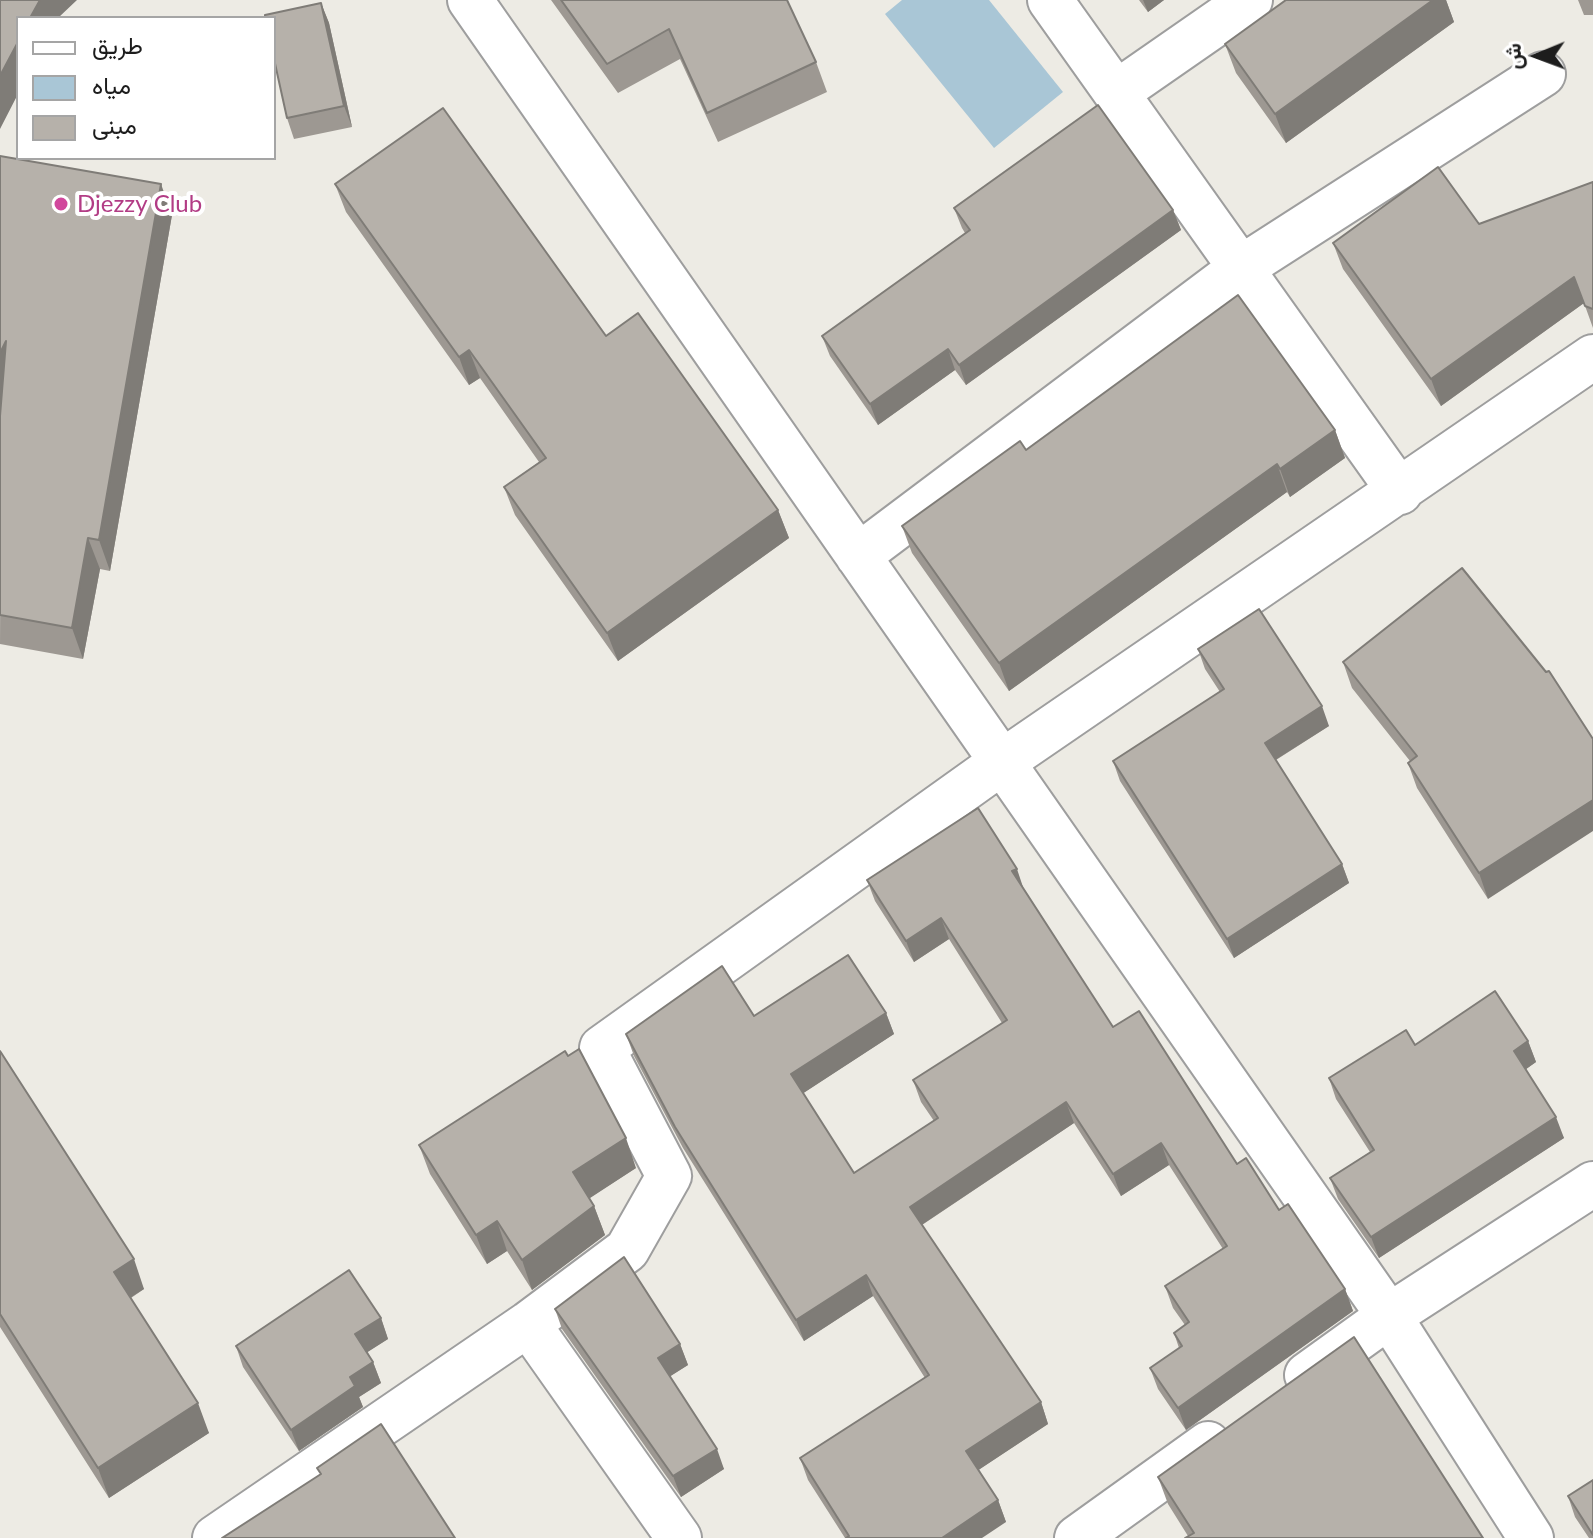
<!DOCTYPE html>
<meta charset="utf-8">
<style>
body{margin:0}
#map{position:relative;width:1593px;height:1538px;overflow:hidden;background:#edebe4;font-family:Lato,Vazirmatn,sans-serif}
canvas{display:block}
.legend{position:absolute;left:16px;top:16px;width:260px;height:144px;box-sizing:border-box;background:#fff;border:2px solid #a5a5a5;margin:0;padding:10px 14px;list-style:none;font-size:24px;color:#1d1d1d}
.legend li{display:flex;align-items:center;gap:16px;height:40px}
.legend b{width:40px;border:2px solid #a5a5a5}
.north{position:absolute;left:1497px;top:16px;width:80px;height:80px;-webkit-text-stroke:6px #fff;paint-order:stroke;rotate:269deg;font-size:22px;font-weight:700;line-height:32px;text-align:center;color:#1d1d1d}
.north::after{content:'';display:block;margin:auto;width:28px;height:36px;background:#1d1d1d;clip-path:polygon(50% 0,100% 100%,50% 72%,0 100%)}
</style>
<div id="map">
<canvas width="1593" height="1538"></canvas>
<ul class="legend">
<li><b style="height:10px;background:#fff"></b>طريق</li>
<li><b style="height:22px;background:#a9c6d6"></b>مياه</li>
<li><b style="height:22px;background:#b6b1aa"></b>مبنى</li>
</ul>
<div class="north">ش</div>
</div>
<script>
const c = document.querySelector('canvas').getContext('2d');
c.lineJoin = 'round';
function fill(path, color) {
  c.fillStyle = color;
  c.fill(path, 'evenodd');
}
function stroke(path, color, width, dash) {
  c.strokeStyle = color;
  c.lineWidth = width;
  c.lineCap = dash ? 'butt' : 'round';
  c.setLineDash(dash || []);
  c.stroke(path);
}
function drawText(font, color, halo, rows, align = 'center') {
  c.font = font + ' Lato,sans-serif';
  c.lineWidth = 8;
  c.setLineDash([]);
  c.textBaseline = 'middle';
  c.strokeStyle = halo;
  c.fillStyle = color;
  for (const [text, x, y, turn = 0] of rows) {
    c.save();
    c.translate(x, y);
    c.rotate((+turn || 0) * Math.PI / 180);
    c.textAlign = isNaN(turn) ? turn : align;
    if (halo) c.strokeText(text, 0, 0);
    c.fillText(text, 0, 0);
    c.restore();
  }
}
fill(new Path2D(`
 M 902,0 L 989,0 L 1063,92 L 994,148 L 885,14 Z`), '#a9c6d6');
const minor = new Path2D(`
 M 470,0 L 1389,1316 L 1531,1538
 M 1050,0 L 1400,492
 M 1116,93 L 1250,0
 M 858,556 L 1241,268 L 1543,74
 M 528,1324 L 679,1538
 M 1307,1375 L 1389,1316 L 1593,1184
 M 215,1538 L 528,1324 L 627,1250 L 669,1176 L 602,1048 L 1002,762 L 1593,357
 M 1077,1538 L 1208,1444`);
stroke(minor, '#9e9e9e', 48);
stroke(minor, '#fff', 44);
fill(new Path2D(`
 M 551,0 L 787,0 L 816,62 L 827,92 L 718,142 L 680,59 L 618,93 Z
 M 1139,0 L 1164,0 L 1148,12 Z
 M 1286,0 L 1446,0 L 1454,22 L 1286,143 L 1236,73 L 1225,44 Z
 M 1578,0 L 1593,0 L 1593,15 L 1584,15 Z
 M 321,3 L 329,23 L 352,127 L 294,139 L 287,118 Z
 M 0,156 L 172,215 L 110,571 L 100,569 L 83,659 L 0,644 L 1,403 L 0,405 Z
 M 1593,182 L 1593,328 L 1584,303 L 1441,406 L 1343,269 L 1333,243 L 1479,224 Z
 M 335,184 L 606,336 L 778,510 L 789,538 L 618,661 L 515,515 L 504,487 L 539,462 L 480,378 L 469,385 L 346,212 Z
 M 954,208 L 1173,210 L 1181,230 L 966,385 L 955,370 L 878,425 L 830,356 L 822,336 L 965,233 L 962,228 Z
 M 1335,430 L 1345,458 L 1290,497 L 1287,492 L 1009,691 L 912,553 L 902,526 L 1026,450 Z
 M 1462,568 L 1488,899 L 1417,788 L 1408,763 L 1410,761 L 1352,688 L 1343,662 Z
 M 1198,649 L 1329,726 L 1276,760 L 1342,864 L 1349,883 L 1234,958 L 1120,781 L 1113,761 L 1220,692 L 1205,669 Z
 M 867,880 L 1024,889 L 1113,1027 L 1279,1210 L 1345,1289 L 1353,1311 L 1186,1430 L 1158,1389 L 1150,1368 L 1179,1348 L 1174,1333 L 1185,1325 L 1173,1308 L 1165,1286 L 1223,1249 L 1169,1165 L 1121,1196 L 1074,1123 L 922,1225 L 1041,1402 L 1048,1424 L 978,1470 L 998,1500 L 1006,1522 L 845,1538 L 808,1480 L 800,1458 L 925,1378 L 873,1296 L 804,1341 L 683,1148 L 634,1056 L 626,1034 L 754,1016 L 886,1013 L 894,1034 L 803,1093 L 854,1173 L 934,1121 L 921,1102 L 913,1080 L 1002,1023 L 949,939 L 914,962 L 875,901 Z
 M 1528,1041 L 1536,1062 L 1526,1069 L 1564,1138 L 1379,1258 L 1338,1199 L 1330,1178 L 1370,1152 L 1336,1099 L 1329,1078 L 1415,1045 Z
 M 0,1051 L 144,1289 L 131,1298 L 209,1433 L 109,1498 L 0,1327 Z
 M 419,1145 L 636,1168 L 589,1198 L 594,1206 L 605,1235 L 532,1290 L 507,1251 L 487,1264 L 430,1174 Z
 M 555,1309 L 680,1344 L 688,1365 L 670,1376 L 724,1469 L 681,1497 L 562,1329 Z
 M 381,1318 L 388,1339 L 367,1352 L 373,1362 L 381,1383 L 359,1397 L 363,1407 L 299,1451 L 243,1367 L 236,1346 Z
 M 1158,1477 L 1483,1538 L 1188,1536 L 1168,1504 Z
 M 1593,1480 L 1593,1538 L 1589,1538 L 1575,1517 L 1568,1496 Z`), '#9d9892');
fill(new Path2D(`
 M 40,0 L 77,0 L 58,18 L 30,18 Z
 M 1143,0 L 1164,0 L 1148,12 Z
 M 1433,0 L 1446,0 L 1454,22 L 1286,143 L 1275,114 Z
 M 321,3 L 329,23 L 352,127 L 344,106 Z
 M 18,42 L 18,94 L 0,129 L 0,76 Z
 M 161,184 L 172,215 L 110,571 L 99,540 Z
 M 1173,210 L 1181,230 L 966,385 L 959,365 Z
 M 1574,277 L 1584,303 L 1441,406 L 1431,379 Z
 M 6,341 L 17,372 L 0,405 L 0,353 Z
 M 948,349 L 955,370 L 878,425 L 870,404 Z
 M 469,350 L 480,378 L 469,385 L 459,357 Z
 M 1335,430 L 1345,458 L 1290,497 L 1280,469 Z
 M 1277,464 L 1287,492 L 1009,691 L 999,663 Z
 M 778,510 L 789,538 L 618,661 L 607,633 Z
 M 88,538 L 100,569 L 83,659 L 72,628 Z
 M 1322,706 L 1329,726 L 1272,762 L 1265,743 Z
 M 1593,800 L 1593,831 L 1488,899 L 1479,873 Z
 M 1342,864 L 1349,883 L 1234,958 L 1227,939 Z
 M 1017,869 L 1024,890 L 1012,871 Z
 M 941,918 L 949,939 L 914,962 L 906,941 Z
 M 886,1013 L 894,1034 L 799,1096 L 791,1074 Z
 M 1528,1041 L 1536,1062 L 1522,1072 L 1514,1051 Z
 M 1066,1102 L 1074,1123 L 917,1228 L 910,1207 Z
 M 1556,1117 L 1564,1138 L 1379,1258 L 1371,1237 Z
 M 626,1138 L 636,1168 L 584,1202 L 573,1172 Z
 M 1161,1143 L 1169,1165 L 1121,1196 L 1113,1174 Z
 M 594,1206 L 605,1235 L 532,1290 L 522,1260 Z
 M 497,1221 L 507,1251 L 487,1264 L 476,1235 Z
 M 134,1259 L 144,1289 L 125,1301 L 114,1272 Z
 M 866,1275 L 873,1296 L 804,1341 L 796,1320 Z
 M 1345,1289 L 1353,1311 L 1186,1430 L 1178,1408 Z
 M 381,1318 L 388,1339 L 363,1355 L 355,1334 Z
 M 680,1344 L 688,1365 L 666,1379 L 658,1358 Z
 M 373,1362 L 381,1383 L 359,1397 L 363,1407 L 299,1451 L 291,1430 L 350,1377 Z
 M 1041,1402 L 1048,1424 L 974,1473 L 966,1451 Z
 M 198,1403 L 209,1433 L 109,1498 L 98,1468 Z
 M 717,1449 L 724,1469 L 681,1497 L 673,1476 Z
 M 998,1500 L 1006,1522 L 982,1538 L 942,1538 Z`), '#7f7c77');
const building = new Path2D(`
 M 0,0 L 40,0 L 30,18 L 18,18 L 18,42 L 0,76 Z
 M 561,0 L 787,0 L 816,62 L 707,113 L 669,29 L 607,64 Z
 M 1286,0 L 1433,0 L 1275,114 L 1225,44 Z
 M 321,3 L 344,106 L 287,118 L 274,59 L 274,18 L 265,18 L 265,15 Z
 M 1098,105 L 1173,210 L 959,365 L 948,349 L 870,404 L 822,336 L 970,230 L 954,208 Z
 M 443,108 L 606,336 L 638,313 L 778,510 L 607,633 L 504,487 L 546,458 L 469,350 L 459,357 L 335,184 Z
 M 0,156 L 161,184 L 99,540 L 88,538 L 72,628 L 0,615 L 0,416 L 6,341 L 0,353 Z
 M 1438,167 L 1479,224 L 1593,182 L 1593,309 L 1585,306 L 1574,277 L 1431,379 L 1333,243 Z
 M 1238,295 L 1335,430 L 1280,469 L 1277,464 L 999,663 L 902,526 L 1020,441 L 1026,450 Z
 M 1462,568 L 1546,672 L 1549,671 L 1593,739 L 1593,800 L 1479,873 L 1408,763 L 1417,756 L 1343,662 Z
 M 1259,609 L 1322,706 L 1265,743 L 1342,864 L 1227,939 L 1113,761 L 1224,689 L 1198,649 Z
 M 978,808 L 1017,869 L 1012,871 L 1113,1027 L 1139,1011 L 1237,1164 L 1246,1158 L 1279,1210 L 1288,1204 L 1345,1289 L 1178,1408 L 1150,1368 L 1182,1346 L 1174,1333 L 1189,1322 L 1165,1286 L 1227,1246 L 1161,1143 L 1113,1174 L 1066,1102 L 910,1207 L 1041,1402 L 966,1451 L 998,1500 L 942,1538 L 846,1538 L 849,1536 L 800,1458 L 929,1375 L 866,1275 L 796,1320 L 675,1127 L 626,1034 L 722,966 L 754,1016 L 848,955 L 886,1013 L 791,1074 L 854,1173 L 938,1118 L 913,1080 L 1007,1020 L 941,918 L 906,941 L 867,880 Z
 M 1495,991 L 1528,1041 L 1514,1051 L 1556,1117 L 1371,1237 L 1330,1178 L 1374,1150 L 1329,1078 L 1406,1030 L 1415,1045 Z
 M 579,1049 L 626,1138 L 573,1172 L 594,1206 L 522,1260 L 497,1221 L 476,1235 L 419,1145 L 565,1051 L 568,1056 Z
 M 0,1051 L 134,1259 L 114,1272 L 198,1403 L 98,1468 L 0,1314 Z
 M 624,1257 L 680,1344 L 658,1358 L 717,1449 L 673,1476 L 555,1309 Z
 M 349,1270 L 381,1318 L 355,1334 L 373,1362 L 350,1377 L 355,1386 L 291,1430 L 236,1346 Z
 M 1354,1337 L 1483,1538 L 1185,1538 L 1194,1533 L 1158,1477 Z
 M 381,1424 L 455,1538 L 222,1538 L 321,1474 L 317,1468 Z
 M 1593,1480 L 1593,1535 L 1568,1496 Z`);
fill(building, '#b6b1aa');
stroke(building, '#7f7c77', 2);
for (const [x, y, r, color] of [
 [61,204,8,"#d1479c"]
]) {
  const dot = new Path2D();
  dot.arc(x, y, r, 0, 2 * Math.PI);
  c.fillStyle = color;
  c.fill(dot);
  stroke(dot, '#fff', 3);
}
drawText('24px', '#b23c85', '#fff', [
 ["Djezzy Club",77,204]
], 'left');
</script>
